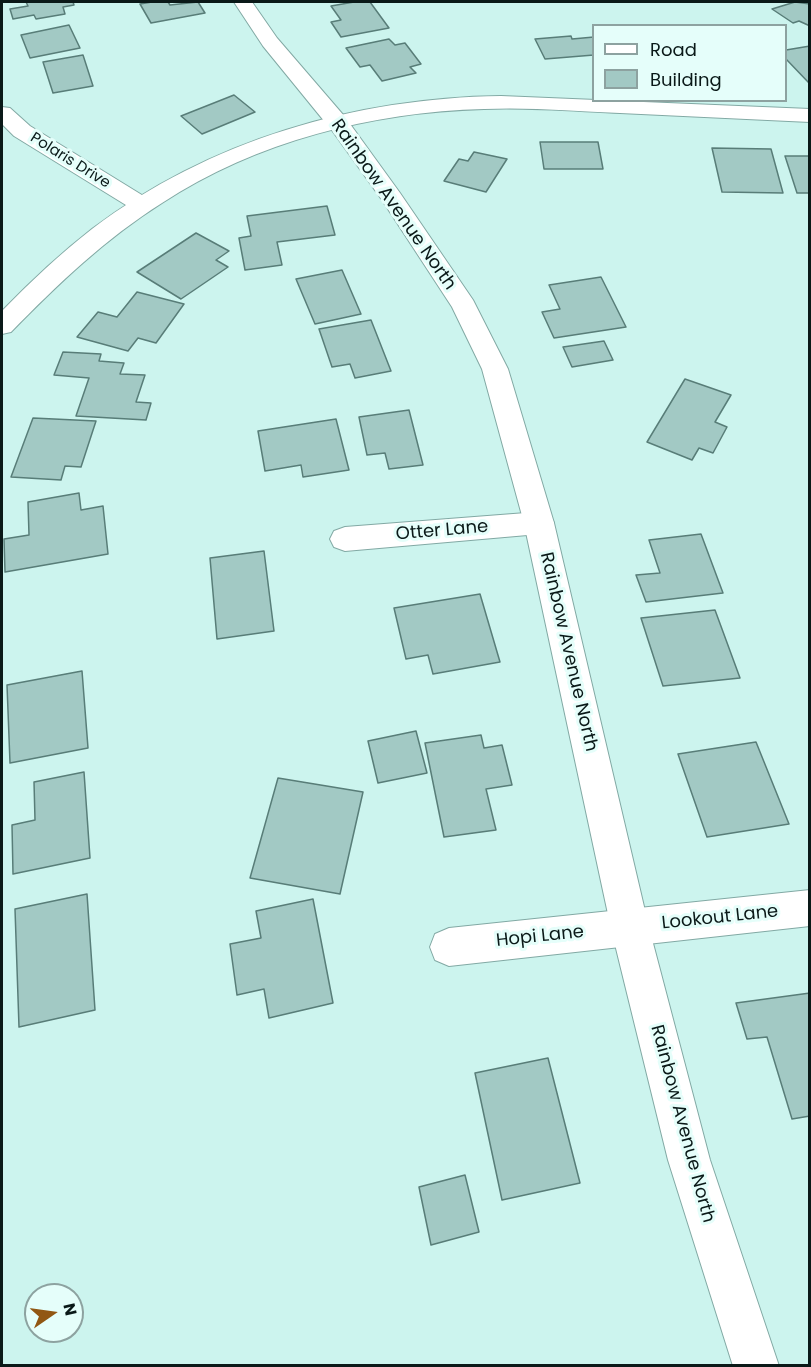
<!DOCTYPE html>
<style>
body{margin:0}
#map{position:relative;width:811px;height:1367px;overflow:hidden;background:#ccf4ee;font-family:Poppins,sans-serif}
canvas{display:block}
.frame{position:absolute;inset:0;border:3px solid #0a1918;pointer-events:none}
.legend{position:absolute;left:592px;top:24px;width:195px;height:78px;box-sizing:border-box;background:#e5fefa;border:2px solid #8da2a0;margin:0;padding:8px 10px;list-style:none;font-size:18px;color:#0a1918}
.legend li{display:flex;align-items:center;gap:12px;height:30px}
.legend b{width:30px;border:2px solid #8da2a0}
.north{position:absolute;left:24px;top:1283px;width:60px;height:60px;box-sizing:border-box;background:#e5fefa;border:2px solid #8da2a0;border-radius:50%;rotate:77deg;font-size:16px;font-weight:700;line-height:24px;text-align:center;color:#0a1918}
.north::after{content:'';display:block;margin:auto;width:21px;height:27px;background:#915713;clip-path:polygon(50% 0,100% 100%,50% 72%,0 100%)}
</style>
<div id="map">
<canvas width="811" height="1367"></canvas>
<div class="frame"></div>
<ul class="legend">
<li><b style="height:8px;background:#fff"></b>Road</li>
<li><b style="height:16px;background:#a2c9c4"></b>Building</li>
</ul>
<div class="north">N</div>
</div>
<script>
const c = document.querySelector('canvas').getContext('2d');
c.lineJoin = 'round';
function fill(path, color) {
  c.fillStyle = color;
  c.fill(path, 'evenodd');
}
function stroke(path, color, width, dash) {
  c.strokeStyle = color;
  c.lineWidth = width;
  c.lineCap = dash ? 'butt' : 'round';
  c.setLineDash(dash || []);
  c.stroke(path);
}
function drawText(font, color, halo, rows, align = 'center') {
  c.font = font + ' Poppins,sans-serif';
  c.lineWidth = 6;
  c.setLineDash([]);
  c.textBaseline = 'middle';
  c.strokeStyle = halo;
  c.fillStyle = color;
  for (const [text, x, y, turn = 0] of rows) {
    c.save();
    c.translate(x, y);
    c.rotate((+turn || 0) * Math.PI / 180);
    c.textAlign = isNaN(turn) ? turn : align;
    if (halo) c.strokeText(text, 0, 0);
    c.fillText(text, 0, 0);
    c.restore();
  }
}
const building = new Path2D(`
 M 26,2 L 73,2 L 74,5 L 63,7 L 65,14 L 36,19 L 34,15 L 13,19 L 10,9 L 28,6 Z
 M 152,2 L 168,2 L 170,5 L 198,2 L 205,13 L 151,23 L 140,4 Z
 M 354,2 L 370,2 L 389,28 L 341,37 L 331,22 L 341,20 L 331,6 Z
 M 795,2 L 810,4 L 810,26 L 799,21 L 793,23 L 772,9 Z
 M 69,25 L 80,48 L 30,58 L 21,35 Z
 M 571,36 L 572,39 L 594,37 L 594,55 L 545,59 L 535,39 Z
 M 389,39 L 395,45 L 405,43 L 421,64 L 410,67 L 416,73 L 382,81 L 370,65 L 360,67 L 346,48 Z
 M 810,46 L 810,83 L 809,83 L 786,59 L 786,50 Z
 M 83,55 L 93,86 L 53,93 L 43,62 Z
 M 234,95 L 255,112 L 202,134 L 181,116 Z
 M 540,142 L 598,142 L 603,169 L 544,169 Z
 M 712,148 L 771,149 L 783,193 L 722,192 Z
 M 474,152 L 507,159 L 486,192 L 444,181 L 459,159 L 468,161 Z
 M 785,156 L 810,156 L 810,193 L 797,193 Z
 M 327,206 L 335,235 L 277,242 L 282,265 L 245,270 L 239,238 L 251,236 L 247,216 Z
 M 196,233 L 229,251 L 216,260 L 228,267 L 181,299 L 137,272 Z
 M 342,270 L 361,314 L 315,324 L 296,279 Z
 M 601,277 L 626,327 L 554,338 L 542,312 L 560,309 L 549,285 Z
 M 137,292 L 184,304 L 156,343 L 138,338 L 128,351 L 77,337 L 98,312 L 117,317 Z
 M 371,320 L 391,371 L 355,378 L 350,364 L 332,367 L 319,329 Z
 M 604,341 L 613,360 L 572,367 L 563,347 Z
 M 63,352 L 101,354 L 99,361 L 124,363 L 120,374 L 145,375 L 136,402 L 151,403 L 146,420 L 76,416 L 89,378 L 54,375 Z
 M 685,379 L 731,395 L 715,422 L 727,427 L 713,453 L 699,448 L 692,460 L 647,442 Z
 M 409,410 L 423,465 L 389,469 L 385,453 L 367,455 L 359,417 Z
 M 33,418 L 96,421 L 81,467 L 65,466 L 61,480 L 11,477 Z
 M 336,419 L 349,470 L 303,477 L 301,465 L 265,471 L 258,431 Z
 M 79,493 L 81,510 L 103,506 L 108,554 L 5,572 L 4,539 L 29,535 L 28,502 Z
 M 701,534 L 723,593 L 646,602 L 636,575 L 660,573 L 649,540 Z
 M 264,551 L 274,631 L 217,639 L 210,558 Z
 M 480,594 L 500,662 L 433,674 L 428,655 L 406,659 L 394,608 Z
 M 715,610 L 740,678 L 663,686 L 641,618 Z
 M 82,671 L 88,748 L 10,763 L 7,685 Z
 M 416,731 L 427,773 L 378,783 L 368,741 Z
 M 481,735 L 484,748 L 502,745 L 512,785 L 486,789 L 496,830 L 444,837 L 425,743 Z
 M 756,742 L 789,824 L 707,837 L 678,754 Z
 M 84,772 L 90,858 L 13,874 L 12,825 L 35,820 L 34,782 Z
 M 278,778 L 363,792 L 340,894 L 250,878 Z
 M 87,894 L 95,1010 L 19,1027 L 15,909 Z
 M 313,899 L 333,1003 L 269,1018 L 264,989 L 237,995 L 230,944 L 261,938 L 256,911 Z
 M 810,993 L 810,1116 L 792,1119 L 767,1037 L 747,1039 L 736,1003 Z
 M 548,1058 L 580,1183 L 502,1200 L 475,1073 Z
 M 465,1175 L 479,1232 L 431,1245 L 419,1187 Z`);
fill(building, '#a2c9c4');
stroke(building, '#587d78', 1.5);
const minor = new Path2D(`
 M 234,2 L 252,2 L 277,38 L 345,117 L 348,122 L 345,127 L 337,129 L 329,127 L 263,46 Z
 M 2,107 L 10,108 L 30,126 L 150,200 L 154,205 L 150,210 L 142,212 L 134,210 L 14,136 L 2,124 Z
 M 539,512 L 550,515 L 554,523 L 550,531 L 539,534 L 345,551 L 334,547 L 330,539 L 334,531 L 345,527 Z
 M 810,890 L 810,926 L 449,966 L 435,960 L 430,947 L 435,934 L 449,928 Z`);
const tertiary = new Path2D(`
 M 337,115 L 345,117 L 400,193 L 473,300 L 508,369 L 554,523 L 649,928 L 710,1160 L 779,1366 L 733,1366 L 668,1160 L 611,928 L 524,523 L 482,369 L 452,307 L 382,200 L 326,122 L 329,117 Z`);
const secondary = new Path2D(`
 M 501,96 L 810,109 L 810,122 C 746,119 683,116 620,113 C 574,111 529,107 484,109 C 372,112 257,141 162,203 C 105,239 58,284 11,332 L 2,334 L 2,311 C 30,282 60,254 92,229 C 210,140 355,98 501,96 Z`);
stroke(minor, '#82a9a4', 2);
stroke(tertiary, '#82a9a4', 2);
stroke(secondary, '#82a9a4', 2);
fill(minor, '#fff');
fill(tertiary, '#fff');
fill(secondary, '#fff');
drawText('15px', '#0a1918', '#e5fefa', [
 ["Polaris Drive",70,161,32]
]);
drawText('18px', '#0a1918', '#e5fefa', [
 ["Rainbow Avenue North",393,205,55],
 ["Otter Lane",442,531,-5],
 ["Rainbow Avenue North",568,652,77],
 ["Lookout Lane",720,918,-6],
 ["Hopi Lane",540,937,-6],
 ["Rainbow Avenue North",682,1124,75]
]);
</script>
